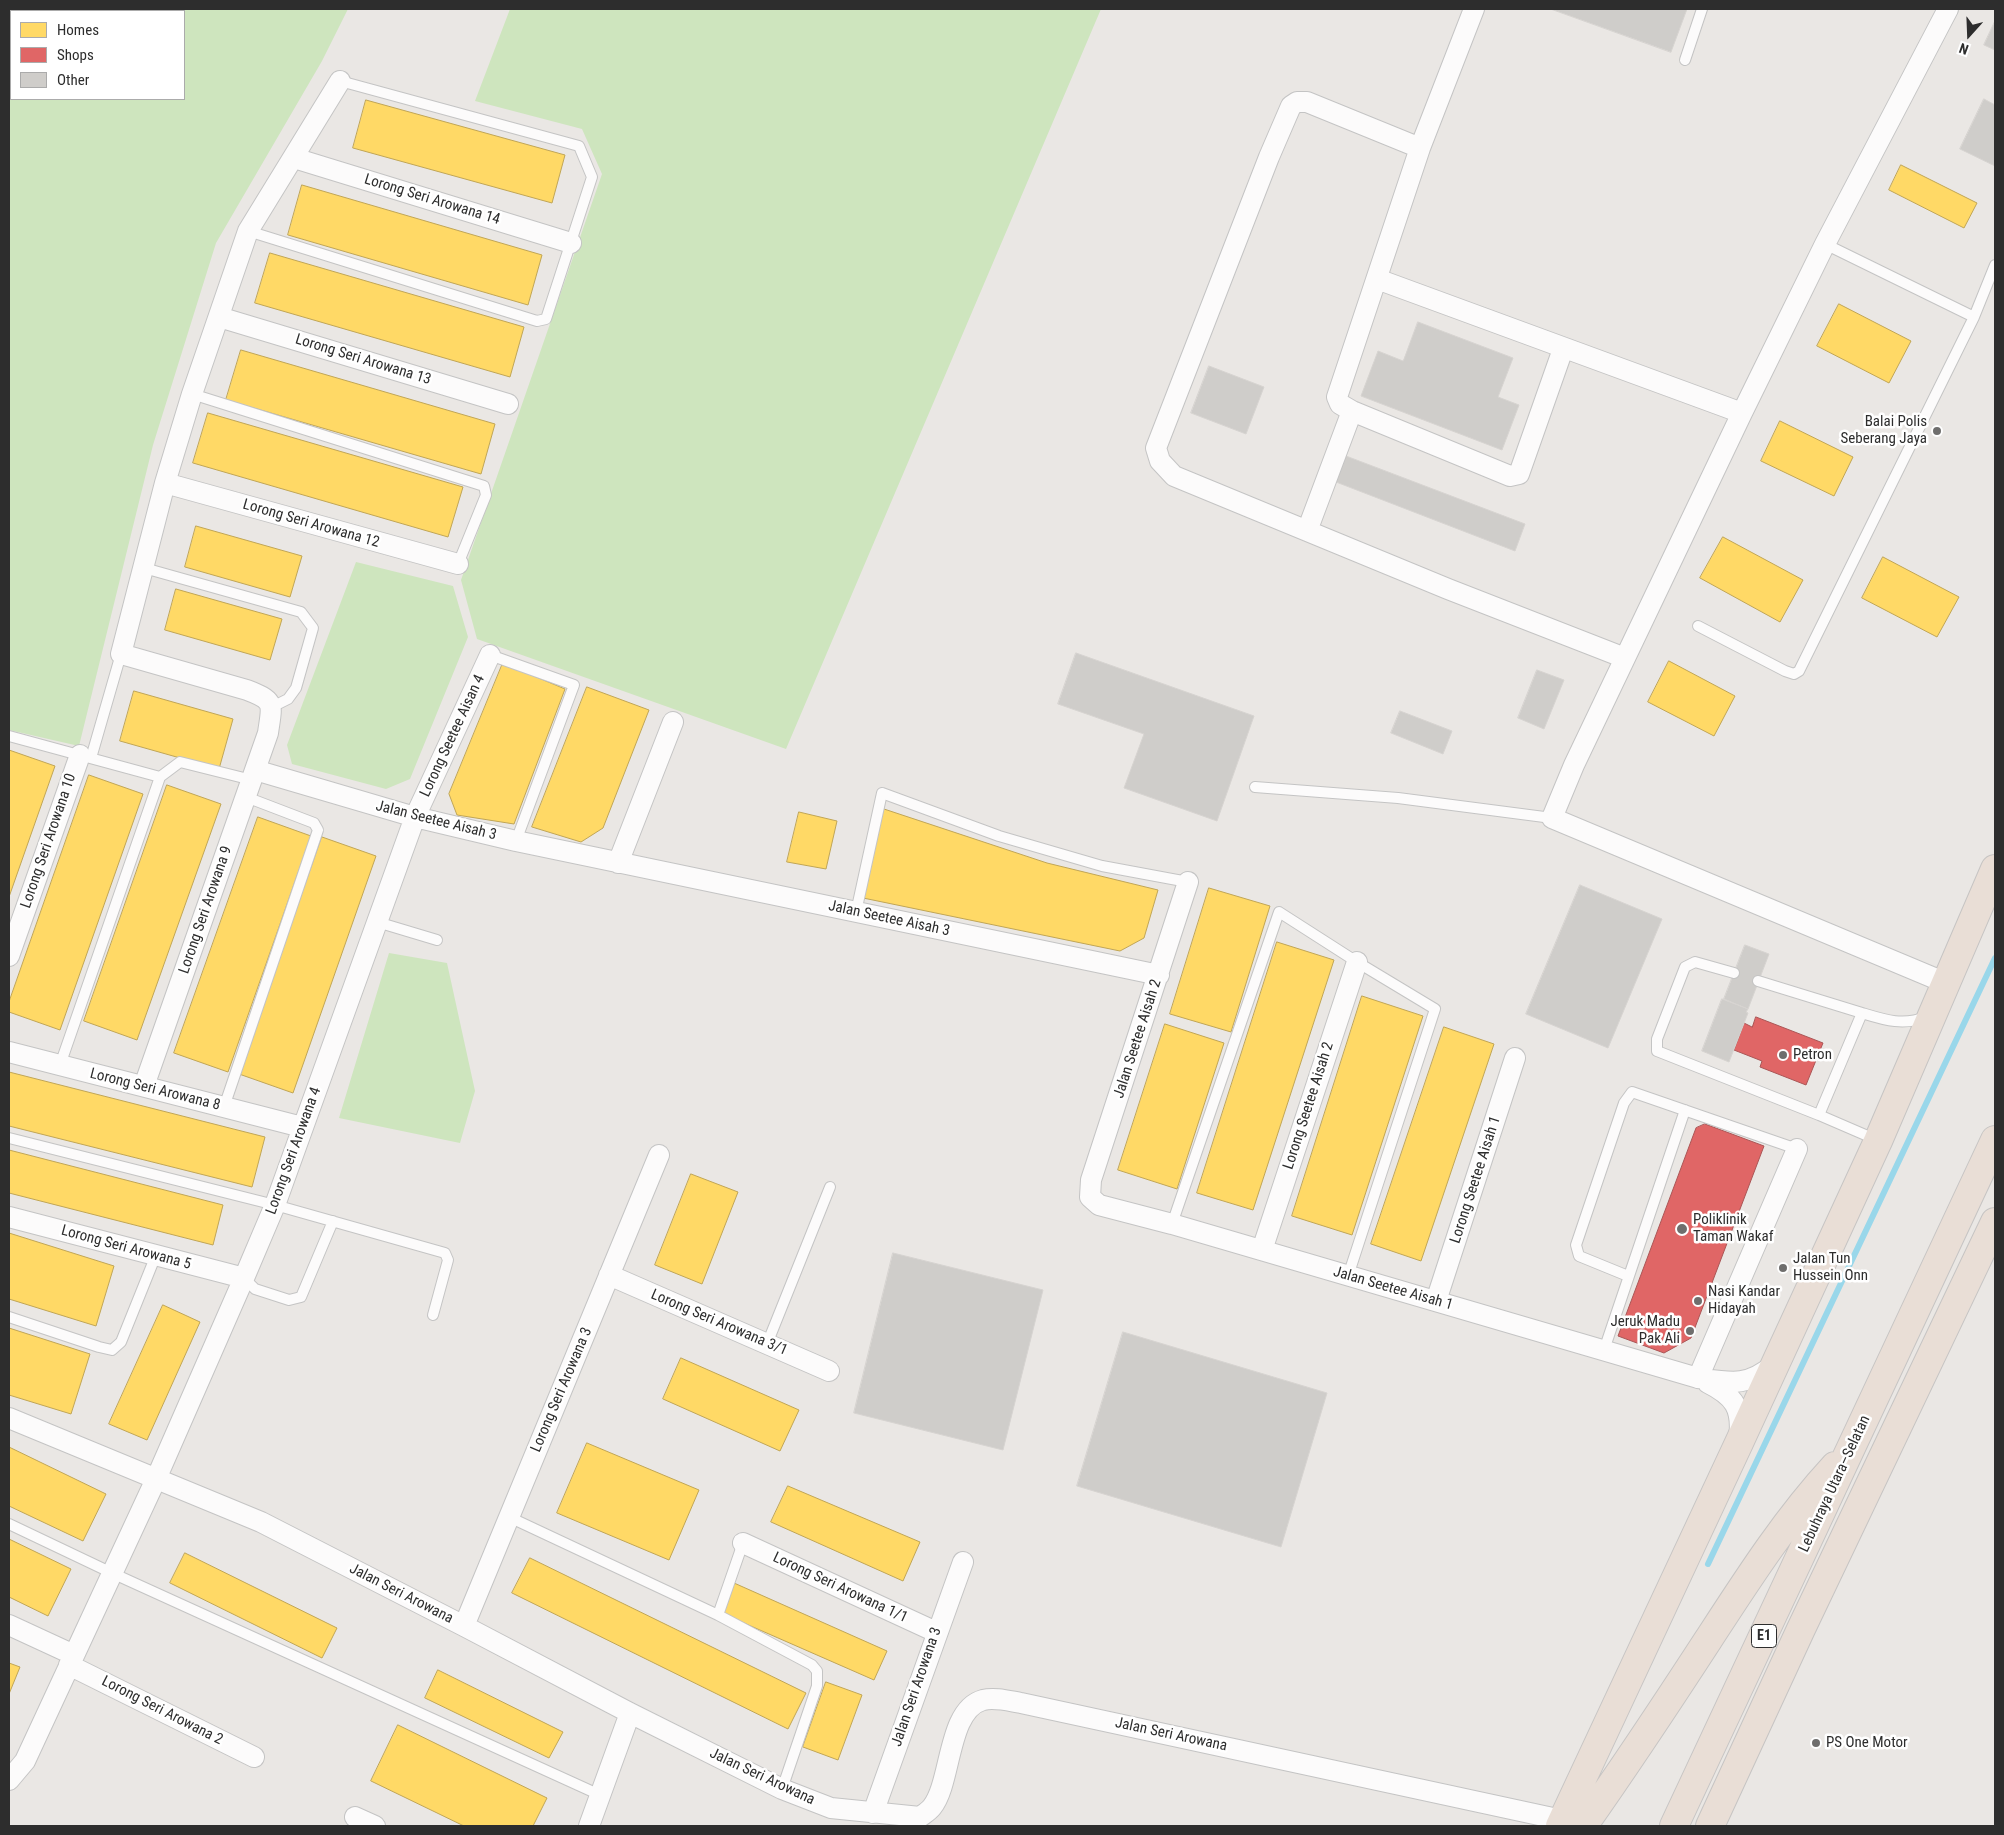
<!DOCTYPE html>
<meta charset="utf-8">
<style>
body{margin:0}
#map{position:relative;width:2004px;height:1835px;overflow:hidden;background:#eae7e4;font-family:"Roboto Condensed",sans-serif}
canvas{display:block}
.frame{position:absolute;inset:0;border:10px solid #2d2d2d;pointer-events:none}
.legend{position:absolute;left:10px;top:10px;width:175px;height:90px;box-sizing:border-box;background:#fff;border:1px solid #ababab;margin:0;padding:6px 9px;list-style:none;font-size:15px;color:#2d2d2d}
.legend li{display:flex;align-items:center;gap:10px;height:25px}
.legend b{width:25px;border:1px solid #ababab}
.north{position:absolute;left:1944px;top:10px;width:50px;height:50px;-webkit-text-stroke:4px #fff;paint-order:stroke;rotate:200deg;font-size:14px;font-weight:700;line-height:20px;text-align:center;color:#2d2d2d}
.north::after{content:'';display:block;margin:auto;width:18px;height:22px;background:#2d2d2d;clip-path:polygon(50% 0,100% 100%,50% 72%,0 100%)}
</style>
<div id="map">
<canvas width="2004" height="1835"></canvas>
<div class="frame"></div>
<ul class="legend">
<li><b style="height:14px;background:#ffd966"></b>Homes</li>
<li><b style="height:14px;background:#e06666"></b>Shops</li>
<li><b style="height:14px;background:#cfcdca"></b>Other</li>
</ul>
<div class="north">N</div>
</div>
<script>
const c = document.querySelector('canvas').getContext('2d');
c.lineJoin = 'round';
function fill(path, color) {
  c.fillStyle = color;
  c.fill(path, 'evenodd');
}
function stroke(path, color, width, dash) {
  c.strokeStyle = color;
  c.lineWidth = width;
  c.lineCap = dash ? 'butt' : 'round';
  c.setLineDash(dash || []);
  c.stroke(path);
}
function drawText(font, color, halo, rows, align = 'center') {
  c.font = font + ' "Roboto Condensed",sans-serif';
  c.lineWidth = 5;
  c.setLineDash([]);
  c.textBaseline = 'middle';
  c.strokeStyle = halo;
  c.fillStyle = color;
  for (const [text, x, y, turn = 0] of rows) {
    c.save();
    c.translate(x, y);
    c.rotate((+turn || 0) * Math.PI / 180);
    c.textAlign = isNaN(turn) ? turn : align;
    if (halo) c.strokeText(text, 0, 0);
    c.fillText(text, 0, 0);
    c.restore();
  }
}
fill(new Path2D(`
 M 9,9 L 348,9 L 322,61 L 216,243 L 153,445 L 79,746 L 9,730 ZM 11,11 L 184,11 L 184,99 L 11,99 Z
 M 510,9 L 1101,9 L 786,749 L 477,639 L 461,580 L 602,174 L 582,129 L 475,101 Z
 M 356,562 L 453,586 L 468,637 L 410,779 L 386,789 L 292,764 L 287,745 Z
 M 389,953 L 447,963 L 475,1091 L 460,1143 L 339,1118 Z`), '#cee5be');
const homes = new Path2D(`
 M 366,100 L 565,155 L 552,203 L 353,148 Z
 M 1901,165 L 1977,203 L 1964,228 L 1889,190 Z
 M 302,185 L 542,255 L 528,305 L 288,235 Z
 M 270,253 L 524,327 L 510,377 L 255,303 Z
 M 1839,304 L 1911,341 L 1889,383 L 1817,346 Z
 M 241,350 L 495,424 L 481,474 L 226,400 Z
 M 208,413 L 463,487 L 448,537 L 193,463 Z
 M 1780,421 L 1853,457 L 1834,496 L 1761,461 Z
 M 196,526 L 302,556 L 290,597 L 185,567 Z
 M 1723,537 L 1803,580 L 1780,622 L 1700,578 Z
 M 1883,557 L 1959,597 L 1937,637 L 1862,598 Z
 M 176,589 L 282,619 L 270,660 L 165,630 Z
 M 1669,661 L 1735,696 L 1714,736 L 1648,702 Z
 M 503,663 L 565,689 L 514,824 L 457,815 L 449,794 Z
 M 587,687 L 649,710 L 603,828 L 581,842 L 532,827 Z
 M 134,691 L 233,719 L 219,769 L 120,741 Z
 M 9,750 L 55,766 L 9,897 Z
 M 89,775 L 143,794 L 60,1030 L 9,1012 L 9,1002 Z
 M 167,785 L 221,804 L 137,1040 L 84,1021 Z
 M 881,808 L 1047,863 L 1158,890 L 1144,938 L 1120,951 L 863,898 Z
 M 799,812 L 837,821 L 826,869 L 787,862 Z
 M 258,817 L 311,836 L 228,1072 L 174,1053 Z
 M 322,837 L 376,856 L 293,1093 L 239,1074 Z
 M 1209,888 L 1270,906 L 1231,1032 L 1170,1014 Z
 M 1277,942 L 1334,960 L 1253,1210 L 1197,1193 Z
 M 1362,996 L 1423,1016 L 1352,1235 L 1292,1216 Z
 M 1165,1024 L 1224,1043 L 1177,1189 L 1118,1170 Z
 M 1444,1027 L 1494,1044 L 1421,1261 L 1371,1244 Z
 M 9,1072 L 265,1137 L 252,1187 L 9,1126 Z
 M 9,1150 L 223,1205 L 213,1245 L 9,1193 Z
 M 691,1174 L 738,1192 L 702,1284 L 655,1265 Z
 M 9,1233 L 114,1266 L 96,1326 L 9,1299 Z
 M 163,1305 L 200,1322 L 147,1440 L 109,1424 Z
 M 9,1328 L 90,1354 L 71,1414 L 9,1395 Z
 M 681,1358 L 799,1410 L 780,1451 L 663,1399 Z
 M 587,1443 L 699,1490 L 669,1560 L 557,1513 Z
 M 9,1447 L 106,1494 L 83,1541 L 9,1506 Z
 M 788,1486 L 920,1542 L 903,1581 L 771,1522 Z
 M 9,1539 L 71,1569 L 48,1616 L 9,1597 Z
 M 185,1553 L 337,1628 L 322,1658 L 170,1583 Z
 M 530,1558 L 806,1693 L 788,1729 L 512,1593 Z
 M 734,1583 L 887,1651 L 874,1680 L 721,1613 Z
 M 9,1663 L 20,1667 L 9,1694 Z
 M 438,1670 L 563,1732 L 549,1758 L 425,1698 Z
 M 826,1682 L 862,1695 L 838,1760 L 803,1747 Z
 M 398,1725 L 547,1798 L 533,1826 L 464,1826 L 371,1781 Z`);
fill(homes, '#ffd966');
stroke(homes, '#c0a555', 1);
const shops = new Path2D(`
 M 1756,1017 L 1823,1043 L 1806,1085 L 1760,1067 L 1762,1061 L 1734,1050 L 1744,1023 L 1752,1027 Z
 M 1705,1124 L 1764,1146 L 1691,1338 L 1664,1353 L 1618,1336 L 1696,1128 Z`);
fill(shops, '#e06666');
stroke(shops, '#a55', 1);
stroke(new Path2D(`
 M 1708,1564 L 1995,958`), '#99d7ea', 6);
const building = new Path2D(`
 M 1551,9 L 1687,9 L 1671,52 Z
 M 1995,21 L 1995,50 L 1984,45 Z
 M 1984,99 L 1995,105 L 1995,166 L 1960,149 Z
 M 1418,322 L 1513,358 L 1498,397 L 1519,405 L 1502,450 L 1361,396 L 1378,351 L 1403,361 Z
 M 1209,366 L 1264,387 L 1246,434 L 1191,413 Z
 M 1346,456 L 1525,524 L 1515,551 L 1336,482 Z
 M 1076,653 L 1254,716 L 1217,821 L 1124,788 L 1144,734 L 1058,704 Z
 M 1537,670 L 1564,680 L 1544,729 L 1518,718 Z
 M 1400,711 L 1452,731 L 1443,754 L 1391,733 Z
 M 1580,885 L 1662,919 L 1608,1048 L 1526,1014 Z
 M 1745,945 L 1769,954 L 1748,1009 L 1724,999 Z
 M 1722,999 L 1748,1009 L 1746,1012 L 1748,1013 L 1729,1062 L 1702,1051 Z
 M 893,1253 L 1043,1290 L 1003,1450 L 854,1413 Z
 M 1123,1332 L 1327,1393 L 1281,1547 L 1077,1486 Z`);
fill(building, '#cfcdca');
stroke(building, '#d6d3d0', 1);
const lane = new Path2D(`
 M 1685,60 L 1702,9
 M 248,231 L 537,321 L 546,319 L 592,177 L 579,146 L 340,81
 M 1825,244 L 1974,317
 M 192,394 L 484,486 L 486,495 L 458,564
 M 144,568 L 301,612 L 313,628 L 296,688 L 288,699 L 272,707
 M 1698,626 L 1785,671 L 1794,674 L 1799,671 L 1974,317 L 1995,265
 M 490,655 L 574,685 L 516,841
 M 9,736 L 160,777 L 180,762 L 252,780
 M 91,758 L 121,654
 M 1255,787 L 1398,798 L 1552,818
 M 856,912 L 882,793 L 999,836 L 1102,866 L 1188,882
 M 377,922 L 437,940
 M 1734,973 L 1695,962 L 1685,967 L 1657,1039 L 1657,1051 L 1819,1115
 M 1758,981 L 1862,1013
 M 60,1065 L 160,777
 M 224,1107 L 318,830 L 314,823 L 246,797
 M 9,1138 L 275,1205 L 445,1253 L 448,1260 L 433,1315
 M 1877,1140 L 1819,1115 L 1862,1013 C 1885,1020 1903,1026 1926,1017
 M 1172,1224 L 1279,912 L 1357,962 L 1435,1009 L 1348,1276
 M 1628,1276 L 1579,1256 L 1576,1245 L 1624,1103 L 1632,1092 L 1797,1149
 M 244,1278 L 255,1289 L 289,1300 L 301,1297 L 333,1221
 M 9,1317 L 99,1347 L 112,1350 L 121,1342 L 156,1255
 M 767,1344 L 830,1187
 M 1604,1350 L 1685,1110
 M 509,1517 L 718,1615 L 812,1665 L 817,1671 L 817,1686 L 782,1789
 M 9,1524 L 112,1573 L 600,1795
 M 718,1615 L 743,1543`);
const street = new Path2D(`
 M 1474,9 L 1420,148 L 1337,397 L 1340,404 L 1352,411 L 1510,476 L 1519,474 L 1563,349
 M 1420,148 L 1307,102 L 1297,102 L 1291,106 L 1269,157 L 1156,448 L 1160,461 L 1174,476 L 1448,589 L 1625,658
 M 294,158 L 571,243
 M 1377,279 L 1742,413
 M 219,317 L 508,404
 M 165,483 L 458,564
 M 1307,531 L 1352,411
 M 255,770 L 415,817 L 516,841 L 1159,975
 M 618,863 L 673,722
 M 1188,882 L 1091,1180 L 1090,1197 L 1099,1205 L 1172,1224 L 1698,1378 C 1732,1383 1747,1387 1775,1364
 M 9,956 L 80,755
 M 1946,983 L 1552,818 L 1574,765 L 1742,413 L 1825,244 L 1948,9
 M 9,1052 L 302,1127
 M 144,1086 L 268,733 C 272,704 276,701 247,690 L 121,654 L 165,483 L 192,394 L 248,231 L 340,81
 M 9,1217 L 244,1278
 M 1262,1250 L 1357,962
 M 609,1275 L 829,1371
 M 1436,1301 L 1515,1058
 M 1698,1378 L 1797,1149
 M 1708,1383 C 1734,1396 1743,1408 1739,1439
 M 9,1418 L 261,1522 L 464,1626 L 630,1713 L 782,1789 L 831,1808 L 920,1817 C 924,1814 929,1811 932,1807 C 952,1782 947,1710 983,1700 C 995,1697 1009,1701 1021,1703 L 1562,1820
 M 743,1543 L 936,1632
 M 9,1625 L 74,1655
 M 464,1626 L 659,1155
 M 69,1665 L 254,1757
 M 9,1780 L 25,1761 L 156,1479 L 244,1278 L 275,1205 L 415,817 L 490,655
 M 873,1813 L 963,1562
 M 355,1817 L 375,1826
 M 589,1826 L 630,1713`);
const highway = new Path2D(`
 M 1560,1826 L 1738,1445 L 1878,1141 L 1995,869
 M 1583,1826 C 1626,1765 1667,1703 1708,1640 C 1747,1580 1786,1519 1835,1466
 M 1674,1826 L 1995,1140
 M 1710,1826 L 1801,1629 L 1995,1222`);
stroke(lane, '#c4c4c4', 12);
stroke(street, '#c4c4c4', 22);
stroke(highway, '#c6c4c3', 30);
stroke(lane, '#fcfbfb', 10);
stroke(street, '#fcfbfb', 20);
stroke(highway, '#e9ded6', 28);
for (const [x, y, r, color] of [
 [1937,431,5,"#6f6e6d"],
 [1783,1055,5,"#6f6e6d"],
 [1682,1229,6,"#6f6e6d"],
 [1783,1268,5,"#6f6e6d"],
 [1698,1301,5,"#6f6e6d"],
 [1690,1331,5,"#6f6e6d"],
 [1816,1743,5,"#6f6e6d"]
]) {
  const dot = new Path2D();
  dot.arc(x, y, r, 0, 2 * Math.PI);
  c.fillStyle = color;
  c.fill(dot);
  stroke(dot, '#fff', 2);
}
for (const [x, y, w] of [
 [1764,1636,25]
]) {
  const box = new Path2D();
  box.roundRect(x - w / 2, y - 11.5, w, 23, 4);
  c.fillStyle = '#fff';
  c.fill(box);
  stroke(box, '#2d2d2d', 1);
}
drawText('bold 14px', '#2d2d2d', null, [
 ["E1",1764,1636]
]);
drawText('15px', '#2d2d2d', '#fff', [
 ["Lorong Seri Arowana 14",432,200,17],
 ["Lorong Seri Arowana 13",363,360,17],
 ["Lorong Seri Arowana 12",311,524,16],
 ["Lorong Seetee Aisan 4",453,736,-65],
 ["Jalan Seetee Aisah 3",436,821,14],
 ["Lorong Seri Arowana 10",49,841,-71],
 ["Lorong Seri Arowana 9",206,910,-71],
 ["Jalan Seetee Aisah 3",889,919,12],
 ["Jalan Seetee Aisah 2",1138,1039,-72],
 ["Lorong Seri Arowana 8",155,1090,14],
 ["Lorong Seetee Aisah 2",1309,1106,-72],
 ["Lorong Seri Arowana 4",294,1151,-70],
 ["Lorong Seetee Aisah 1",1476,1180,-72],
 ["Lorong Seri Arowana 5",126,1248,15],
 ["Jalan Seetee Aisah 1",1393,1289,16],
 ["Lorong Seri Arowana 3/1",719,1323,23],
 ["Lorong Seri Arowana 3",562,1390,-67],
 ["Lebuhraya Utara–Selatan",1835,1484,-65],
 ["Lorong Seri Arowana 1/1",840,1588,25],
 ["Jalan Seri Arowana",401,1594,27],
 ["Jalan Seri Arowana 3",917,1687,-71],
 ["Lorong Seri Arowana 2",162,1711,27],
 ["Jalan Seri Arowana",1171,1735,12],
 ["Jalan Seri Arowana",762,1777,25]
]);
drawText('15px', '#2d2d2d', '#fff', [
 ["Balai Polis",1927,422,"right"],
 ["Seberang Jaya",1927,439,"right"],
 ["Petron",1793,1055],
 ["Poliklinik",1693,1220],
 ["Taman Wakaf",1693,1237],
 ["Jalan Tun",1793,1259],
 ["Hussein Onn",1793,1276],
 ["Nasi Kandar",1708,1292],
 ["Hidayah",1708,1309],
 ["Jeruk Madu",1680,1322,"right"],
 ["Pak Ali",1680,1339,"right"],
 ["PS One Motor",1826,1743]
], 'left');
</script>
